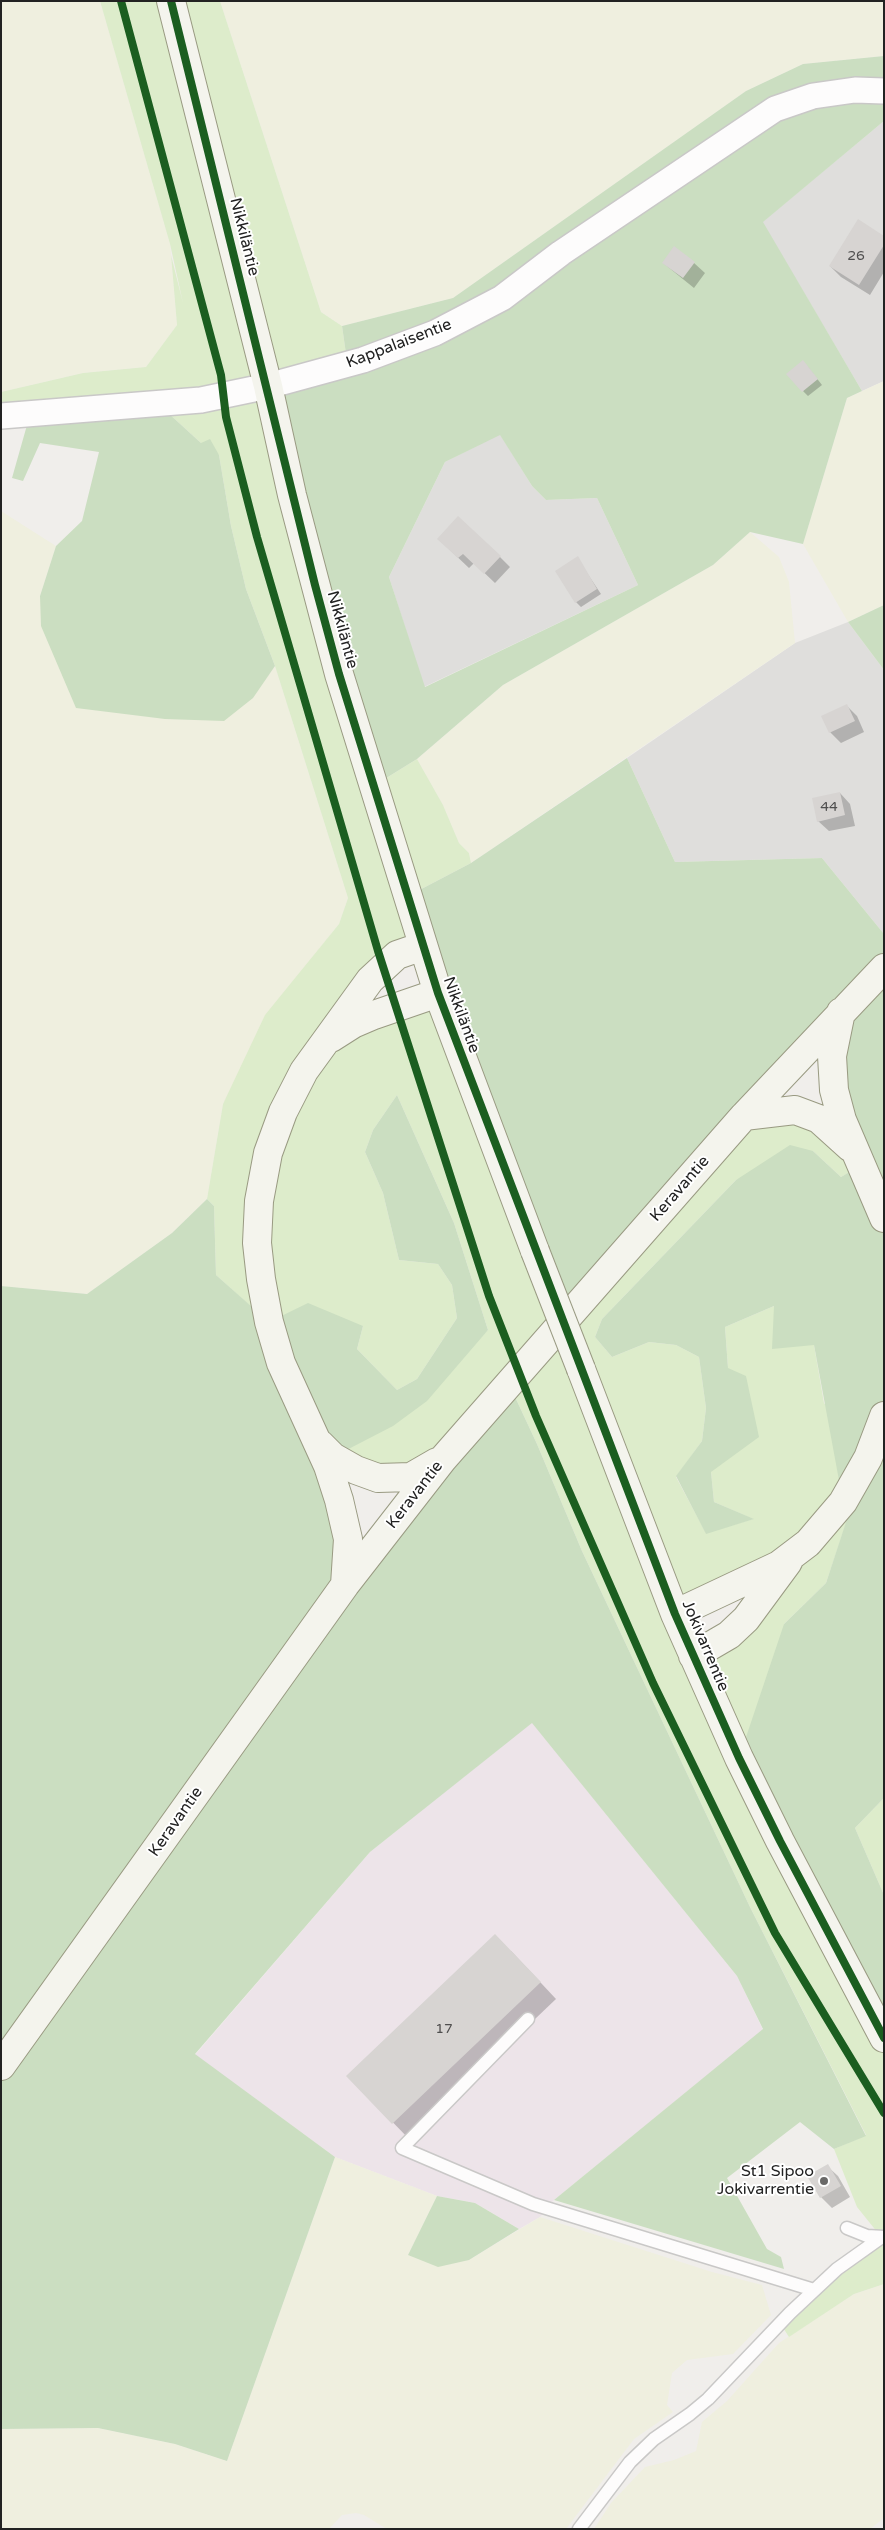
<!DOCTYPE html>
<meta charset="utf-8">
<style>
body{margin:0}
#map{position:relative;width:885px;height:2530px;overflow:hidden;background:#f0eeeb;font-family:"Varela Round",sans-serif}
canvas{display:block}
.frame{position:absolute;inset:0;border:2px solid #222;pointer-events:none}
</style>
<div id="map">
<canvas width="885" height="2530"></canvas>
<div class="frame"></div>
</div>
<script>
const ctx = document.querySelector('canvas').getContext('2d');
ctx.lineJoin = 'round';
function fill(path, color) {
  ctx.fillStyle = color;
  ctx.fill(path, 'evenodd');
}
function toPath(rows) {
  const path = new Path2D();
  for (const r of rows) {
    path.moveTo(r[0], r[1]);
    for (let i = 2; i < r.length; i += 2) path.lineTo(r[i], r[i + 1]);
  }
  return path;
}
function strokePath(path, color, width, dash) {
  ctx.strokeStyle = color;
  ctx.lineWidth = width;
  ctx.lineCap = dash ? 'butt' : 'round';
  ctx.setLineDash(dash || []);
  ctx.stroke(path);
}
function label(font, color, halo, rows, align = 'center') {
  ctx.font = font + ' "Varela Round",sans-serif';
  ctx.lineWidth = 4;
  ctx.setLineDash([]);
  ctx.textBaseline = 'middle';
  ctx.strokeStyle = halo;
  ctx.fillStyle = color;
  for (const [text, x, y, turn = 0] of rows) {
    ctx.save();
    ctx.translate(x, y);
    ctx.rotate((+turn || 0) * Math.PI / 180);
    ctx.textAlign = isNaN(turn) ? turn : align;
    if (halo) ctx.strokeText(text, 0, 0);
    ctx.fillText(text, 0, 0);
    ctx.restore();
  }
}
const residential = toPath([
 [884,121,884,381,862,391,762,222],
 [500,434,532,486,546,500,597,498,638,585,424,687,389,577,445,462],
 [848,622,884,670,884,934,822,858,675,862,627,758,795,643]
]);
const industrial = toPath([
 [532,1722,737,1976,763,2030,554,2200,540,2217,519,2229,475,2203,437,2196,335,2157,195,2055,370,1852]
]);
const farmland = toPath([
 [1,1,100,1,170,244,177,325,146,367,83,373,1,392],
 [220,1,884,1,884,56,803,64,746,91,453,298,342,326,321,312],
 [884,381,884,605,848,622,803,544,847,398],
 [1,511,56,546,40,596,266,678,275,666,348,898,339,924,315,954,223,1104,207,1199,172,1233,87,1294,1,1286],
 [750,532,779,557,789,582,795,643,471,863,469,853,459,843,443,805,417,759,503,685,713,565],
 [335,2157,437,2196,408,2255,469,2260,540,2217,712,2272,762,2285,771,2315,733,2354,687,2360,672,2373,667,2405,673,2412,634,2439,566,2529,387,2529,364,2515,356,2513,342,2515,329,2529,1,2529,1,2429,98,2428,175,2444,227,2461],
 [884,2284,884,2518,870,2529,594,2529,611,2503,645,2467,674,2460,696,2451,702,2422,727,2401,779,2343,854,2294]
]);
const grass = toPath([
 [100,1,220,1,321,312,342,326,347,361,375,785,417,759,443,805,459,843,469,853,471,863,408,896,423,946,322,1041,438,993,570,1315,744,1116,795,1110,862,1165,841,1177,813,1151,736,1180,602,1319,595,1337,612,1357,649,1342,676,1345,699,1357,706,1408,702,1441,676,1477,706,1533,753,1519,714,1502,711,1472,728,1368,725,1327,774,1306,814,1345,824,1403,868,1458,826,1583,784,1624,884,2038,884,2284,854,2294,789,2337,780,2323,882,2238,857,2207,834,2149,866,2135,750,1907,582,1551,537,1444,509,1384,411,1477,333,1457,488,1330,454,1223,397,1095,373,1130,365,1152,383,1193,399,1260,438,1264,452,1285,457,1318,417,1379,397,1390,357,1349,363,1326,268,1322,216,1275,214,1206,207,1199,223,1104,265,1015,339,924,348,898,275,666,246,589,231,526,219,455,201,443,166,411,1,416,1,392,83,373,146,367,177,325,171,255,183,303,170,244],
 [779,1575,693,1655,675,1614],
 [884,1798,884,1895,855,1828]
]);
const forest = toPath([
 [884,56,884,121,763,222,862,391,847,398,803,544,750,532,713,565,503,685,417,759,375,785,268,386,347,361,342,326,453,298,746,91,803,64],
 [500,435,532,486,546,500,597,498,638,585,425,687,389,577,445,462],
 [166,411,201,443,210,439,219,455,231,526,246,589,275,666,253,698,224,721,165,719,76,708,41,626,40,596,56,546,82,521,99,452,40,443,23,481,12,478,29,418],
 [884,605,884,670,848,622],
 [627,758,675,862,822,858,884,934,884,1798,855,1828,884,1895,884,2038,739,1758,784,1624,826,1583,866,1461,843,1502,814,1345,772,1349,774,1306,725,1327,728,1368,746,1376,759,1437,711,1472,714,1502,754,1519,706,1534,676,1476,702,1441,706,1408,699,1357,676,1345,649,1342,612,1357,595,1337,602,1319,736,1180,790,1145,813,1151,841,1177,861,1165,842,1120,840,1013,570,1315,408,896,471,863],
 [397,1095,454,1223,488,1330,427,1401,393,1426,333,1457,345,1584,509,1384,537,1444,582,1551,750,1907,866,2136,834,2149,800,2122,727,2178,767,2249,781,2257,784,2269,554,2200,763,2029,737,1976,532,1723,370,1852,195,2054,335,2157,227,2461,175,2444,98,2428,1,2429,1,1286,87,1294,172,1233,207,1199,214,1206,216,1275,269,1322,308,1303,363,1326,357,1349,397,1390,417,1379,457,1318,452,1285,438,1264,399,1260,383,1193,365,1152,373,1130],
 [437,2196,475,2203,519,2229,469,2260,438,2267,408,2255]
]);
const shadow = toPath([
 [884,237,884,272,870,295,841,277,830,266],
 [663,263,694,263,705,273,694,288],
 [808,367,822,385,808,396,803,391],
 [449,549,500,557,510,567,495,583,474,563,469,568],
 [577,558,601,594,581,607,576,602],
 [846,705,857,716,864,732,841,743,830,732],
 [840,793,850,804,855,826,829,831,818,821],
 [511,1951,556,1999,409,2139,348,2076],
 [827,2166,838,2176,850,2197,832,2208,821,2197,809,2177]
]);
const building = toPath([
 [858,219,884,236,884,245,859,285,829,266],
 [674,246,695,262,683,278,662,263],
 [803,360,818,379,802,392,786,374],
 [458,516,501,556,484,574,463,554,458,558,437,539],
 [578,556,597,589,575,603,555,571],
 [847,704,855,721,829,733,821,716],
 [840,792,845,815,817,822,812,798],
 [495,1934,541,1982,392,2124,346,2076],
 [828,2164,841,2186,820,2198,807,2176]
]);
const lane = toPath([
 [528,2019,402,2148,533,2204,814,2290],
 [847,2228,867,2236,884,2237],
 [579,2529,630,2462,654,2439,690,2414,708,2399,790,2313,837,2269,882,2237]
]);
const street = toPath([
 [1,416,201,400,268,386,363,360,435,333,502,298,561,253,775,109,813,96,855,90,884,91]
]);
const secondary = toPath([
 [171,1,268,386,292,495,339,674,438,993,535,1251],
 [841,1012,832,1056,834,1090,842,1120,884,1218],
 [331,1038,353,1024,374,1015,438,993],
 [744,1116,795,1110,819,1119,850,1147],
 [581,1369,675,1614,739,1758,780,1841,884,2038],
 [320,1444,333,1457,356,1470,378,1478,411,1477,437,1462],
 [345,1585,348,1539,339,1500,328,1466,281,1363,269,1322,261,1279,257,1243,259,1201,268,1153,283,1112,304,1071,370,980,397,955,423,946],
 [675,1614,779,1565,808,1543,843,1502,868,1458,884,1416],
 [693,1656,729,1635,746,1619,788,1562],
 [1,2066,345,1585,443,1459,744,1116,884,968]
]);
const secondaryBridge = toPath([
 [535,1251,581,1369]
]);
const cycleway = toPath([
 [121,1,221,375,226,417,257,537,378,951,489,1296,536,1416,653,1683,775,1933,884,2113],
 [171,1,315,585,339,674,438,993,675,1614,739,1758,780,1841,884,2038]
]);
const markers = [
 [824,2181,5,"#6a6968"]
];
const numberNames = [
 ["26",856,256],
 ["44",829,807],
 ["17",444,2029]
];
const streetNames = [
 ["Nikkiläntie",244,237,76],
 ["Kappalaisentie",399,344,-21],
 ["Nikkiläntie",342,630,75],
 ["Nikkiläntie",461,1015,70],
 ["Keravantie",680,1189,-49],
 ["Keravantie",415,1495,-52],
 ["Jokivarrentie",705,1646,67],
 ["Keravantie",176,1822,-55]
];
const poiNames = [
 ["St1 Sipoo",814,2172],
 ["Jokivarrentie",814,2190]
];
fill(residential, '#dfdedc');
fill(industrial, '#ede4e9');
fill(farmland, '#efefdf');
fill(grass, '#ddeccb');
fill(forest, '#cbdec1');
fill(shadow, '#0003');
fill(building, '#d7d4d2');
strokePath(lane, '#c9c8c7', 15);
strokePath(street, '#c9c8c7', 28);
strokePath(secondary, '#999a82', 30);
strokePath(lane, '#fdfcfc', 12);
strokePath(street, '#fdfcfc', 25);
strokePath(secondary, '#f4f4ed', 28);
strokePath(secondaryBridge, '#999a82', 30, []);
strokePath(secondaryBridge, '#f4f4ed', 28);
strokePath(cycleway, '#1b5e20', 8);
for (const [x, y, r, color] of markers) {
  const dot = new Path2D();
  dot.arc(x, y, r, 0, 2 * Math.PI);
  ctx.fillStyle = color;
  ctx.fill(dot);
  strokePath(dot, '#fff', 2);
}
label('14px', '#4f4e4e', null, numberNames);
label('16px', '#222', '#fff', streetNames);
label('16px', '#222', '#fff', poiNames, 'right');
</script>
